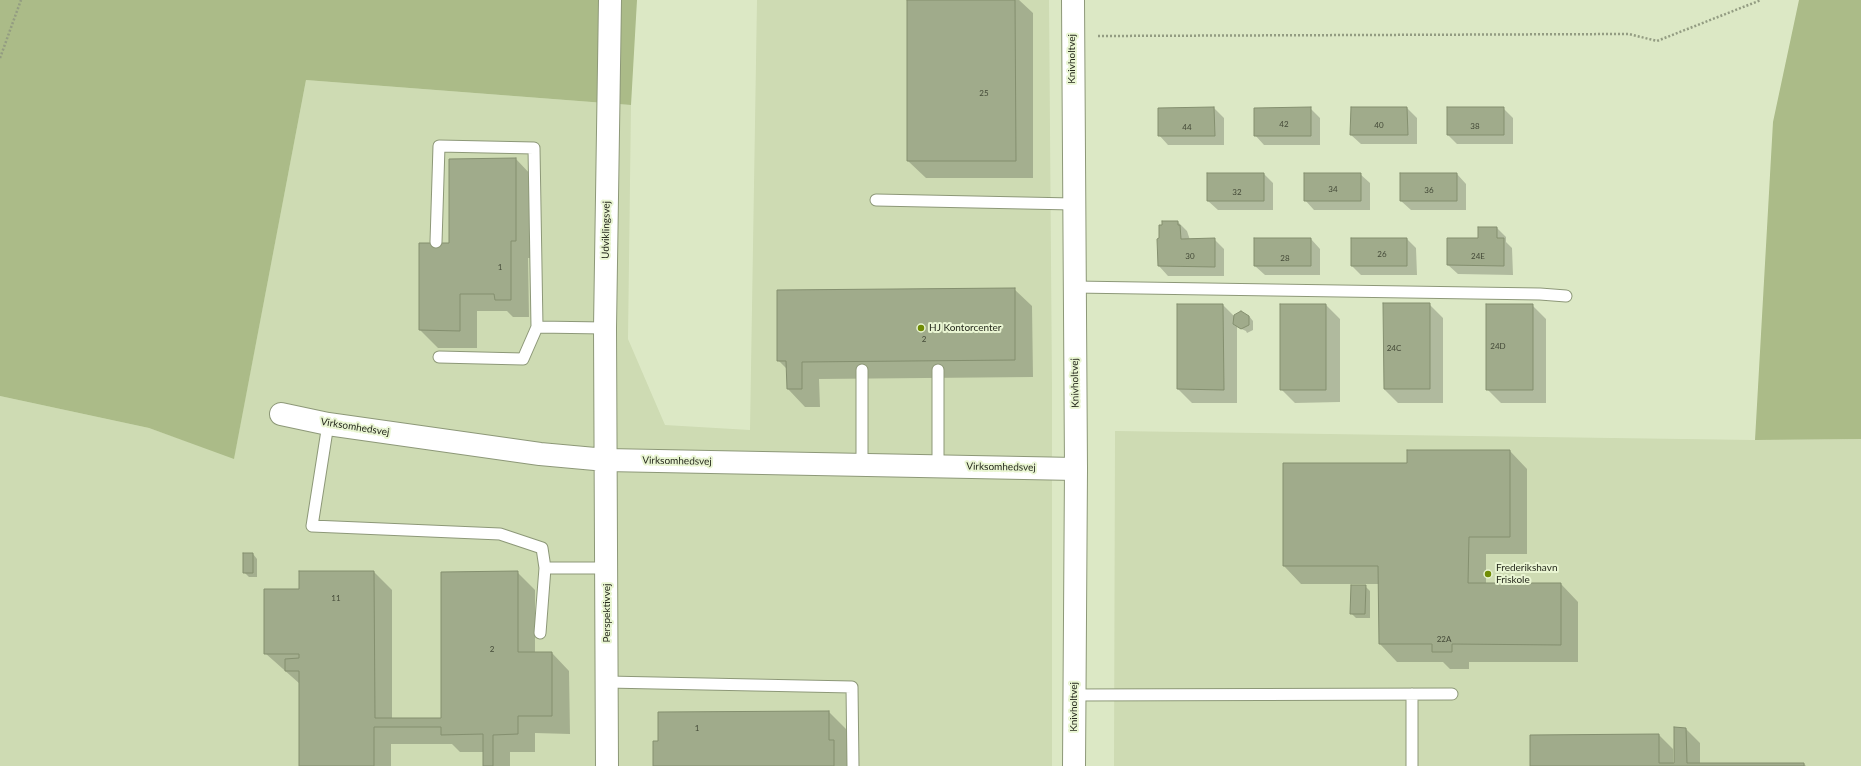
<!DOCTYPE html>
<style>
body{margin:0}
canvas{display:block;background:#dce8c5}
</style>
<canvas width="1861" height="766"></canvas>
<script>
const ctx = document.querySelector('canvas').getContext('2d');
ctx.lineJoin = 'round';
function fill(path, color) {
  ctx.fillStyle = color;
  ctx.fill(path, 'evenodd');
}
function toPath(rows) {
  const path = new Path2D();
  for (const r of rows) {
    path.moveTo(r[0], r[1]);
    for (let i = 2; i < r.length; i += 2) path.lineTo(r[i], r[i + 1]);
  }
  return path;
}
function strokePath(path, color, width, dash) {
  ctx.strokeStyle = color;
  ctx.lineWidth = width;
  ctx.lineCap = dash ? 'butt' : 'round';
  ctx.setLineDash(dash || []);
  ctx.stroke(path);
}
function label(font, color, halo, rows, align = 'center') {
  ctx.font = font + ' Lato,sans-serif';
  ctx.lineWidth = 4;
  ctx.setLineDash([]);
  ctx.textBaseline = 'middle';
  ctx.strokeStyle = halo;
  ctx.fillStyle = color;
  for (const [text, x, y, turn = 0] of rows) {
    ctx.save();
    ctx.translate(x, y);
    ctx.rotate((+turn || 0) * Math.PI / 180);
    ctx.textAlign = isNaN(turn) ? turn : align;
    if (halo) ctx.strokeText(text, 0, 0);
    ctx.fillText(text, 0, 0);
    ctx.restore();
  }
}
const built = toPath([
 [757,0,1049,0,1052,389,1052,766,0,766,0,396,149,428,234,458,306,80,631,105,628,339,665,425,750,430],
 [1115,431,1755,440,1861,439,1861,766,1114,766]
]);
const green = toPath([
 [0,0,637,0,631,105,306,80,234,459,149,428,0,396],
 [1799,0,1861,0,1861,439,1755,440,1773,122]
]);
const shadow = toPath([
 [908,0,1019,0,1033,13,1033,178,926,178,908,161],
 [1214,108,1224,118,1224,145,1168,145,1159,135,1159,109],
 [1310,108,1320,118,1320,145,1264,145,1255,135],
 [1407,108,1417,118,1417,144,1361,144,1351,135],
 [1503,108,1513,118,1513,144,1457,144,1448,135],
 [516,159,533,177,534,258,528,258,529,317,513,317,507,311,477,311,477,348,438,348,420,330],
 [1264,174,1273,183,1273,210,1218,210,1208,201],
 [1360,174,1370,183,1370,210,1314,210,1305,200],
 [1457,174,1466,184,1466,210,1411,210,1401,201],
 [1178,222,1187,231,1190,240,1214,239,1224,249,1224,276,1168,276,1159,266,1158,239],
 [1497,228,1506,237,1506,242,1512,248,1513,275,1458,274,1448,265,1479,239],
 [1311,239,1320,249,1320,275,1265,275,1255,266],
 [1407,239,1416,248,1417,275,1361,275,1352,266],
 [1014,289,1032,306,1033,377,819,379,820,407,805,407,788,389,787,369,778,360],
 [1429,304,1443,318,1443,403,1398,403,1384,389],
 [1178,305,1223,305,1234,316,1249,316,1253,321,1253,330,1247,333,1246,331,1237,327,1237,403,1192,403,1178,389],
 [1326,305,1340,319,1340,402,1295,403,1281,389],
 [1532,305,1546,319,1546,403,1501,403,1487,389],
 [1510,451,1527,469,1527,554,1486,554,1486,584,1561,584,1578,602,1578,662,1469,662,1469,669,1450,669,1443,662,1397,662,1380,644,1380,584,1301,584,1284,566,1408,464],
 [253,554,257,559,257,577,249,577,244,572],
 [374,572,392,590,392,719,442,719,517,572,535,590,535,653,552,653,569,671,570,734,535,733,535,752,510,752,510,766,484,766,484,752,460,752,452,744,391,744,391,766,300,766,300,684,265,653,300,590],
 [1365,586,1370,591,1370,618,1356,618,1351,613],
 [829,712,847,730,847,754,851,759,851,766,654,766,659,742,659,713],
 [1675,728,1686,729,1700,743,1700,764,1804,764,1806,766,1531,766,1659,735,1673,749,1673,764,1675,764]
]);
const building = toPath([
 [907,0,1015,0,1016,161,907,161,907,0],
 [1214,107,1215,136,1158,136,1158,108,1214,107],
 [1311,107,1311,136,1254,136,1254,108,1311,107],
 [1351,107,1407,107,1408,135,1350,135,1351,107],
 [1447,107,1504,107,1504,135,1447,135,1447,107],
 [516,158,516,241,511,241,511,300,495,300,494,294,460,294,460,331,419,330,419,243,449,243,449,159,516,158],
 [1207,173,1264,173,1264,201,1207,201,1207,173],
 [1304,173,1361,173,1361,201,1304,201,1304,173],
 [1400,173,1457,173,1457,201,1400,201,1400,173],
 [1162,221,1178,221,1178,225,1180,225,1181,239,1215,238,1215,267,1158,266,1157,239,1159,238,1159,225,1162,225,1162,221],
 [1478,227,1497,227,1497,238,1504,238,1504,266,1447,265,1447,238,1478,238,1478,227],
 [1254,238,1311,238,1311,266,1254,266,1254,238],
 [1351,238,1407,238,1407,266,1351,266,1351,238],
 [1015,288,1015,360,802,362,802,389,787,389,786,361,777,361,777,290,1015,288],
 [1383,303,1430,303,1430,389,1384,389,1383,303],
 [1177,304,1223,304,1224,390,1177,389,1177,304],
 [1280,304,1326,304,1326,390,1280,390,1280,304],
 [1486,304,1533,304,1533,390,1486,390,1486,304],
 [1241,311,1249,316,1249,325,1241,329,1233,324,1234,315,1241,311],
 [1407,450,1510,450,1510,537,1469,537,1468,583,1561,583,1561,645,1452,644,1452,652,1432,652,1432,644,1379,644,1378,566,1283,566,1283,463,1407,463,1407,450],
 [243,553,253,553,253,573,243,573,243,553],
 [299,571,374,571,375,718,441,718,441,572,518,571,518,652,552,652,552,716,518,716,518,734,493,735,493,766,483,766,483,734,441,735,441,727,374,727,374,766,299,766,299,671,285,671,285,659,299,658,299,654,264,654,264,589,299,589,299,571],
 [1351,585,1366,585,1365,614,1350,614,1351,585],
 [829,711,829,740,834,740,834,766,653,766,653,741,658,741,658,712,829,711],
 [1674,727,1686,728,1687,763,1804,763,1804,766,1530,766,1530,735,1531,735,1659,734,1659,763,1674,763,1674,727]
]);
const path = toPath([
 [1098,36,1629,34,1657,41,1761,0],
 [0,58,21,0]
]);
const service = toPath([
 [876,200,1073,204],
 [436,242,439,146,534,148,537,327,523,359,439,357],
 [1074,287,1540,294,1566,296],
 [537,327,605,328],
 [862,370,862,465],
 [938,370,938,466],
 [328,424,312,526,500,534,542,548,545,568,540,633],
 [545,568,607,568],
 [607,682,852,687,853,766],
 [1412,694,1412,766],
 [1074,695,1452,694]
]);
const minor = toPath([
 [281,414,328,424,540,454,606,460,1076,469],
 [607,766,605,328,610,0]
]);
const tertiary = toPath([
 [1073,0,1076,469,1074,766]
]);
const markers = [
 [921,328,4,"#708c05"],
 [1488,574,4,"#708c05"]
];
const numberNames = [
 ["25",984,93],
 ["42",1284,124],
 ["40",1379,125],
 ["38",1475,126],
 ["44",1187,127],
 ["34",1333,189],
 ["36",1429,190],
 ["32",1237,192],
 ["26",1382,254],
 ["30",1190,256],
 ["24E",1478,256],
 ["28",1285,258],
 ["1",500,267],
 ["2",924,339],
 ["24D",1498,346],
 ["24C",1394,348],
 ["11",336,598],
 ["22A",1444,639],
 ["2",492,649],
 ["1",697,728]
];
const streetNames = [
 ["Knivholtvej",1072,59,-90],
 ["Udviklingsvej",606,230,-89],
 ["Knivholtvej",1075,383,-91],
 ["Virksomhedsvej",355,427,9],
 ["Virksomhedsvej",677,461,1],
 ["Virksomhedsvej",1001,467,1],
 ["Perspektivvej",607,613,-90],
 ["Knivholtvej",1074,707,-90]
];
const poiNames = [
 ["HJ Kontorcenter",929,328],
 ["Frederikshavn",1496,568],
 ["Friskole",1496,580]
];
fill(built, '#cedbb3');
fill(green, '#abbb88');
fill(shadow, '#0003');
fill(building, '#a0ab8b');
strokePath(building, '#848f6f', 1);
strokePath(service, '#8d9878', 13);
strokePath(minor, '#8d9878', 24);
strokePath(tertiary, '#8d9878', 24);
strokePath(path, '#939c82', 2.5, [2, 2]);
strokePath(service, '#fff', 11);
strokePath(minor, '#fff', 22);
strokePath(tertiary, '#fff', 22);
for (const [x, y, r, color] of markers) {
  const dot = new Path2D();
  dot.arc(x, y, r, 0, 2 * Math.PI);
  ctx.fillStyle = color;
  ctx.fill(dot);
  strokePath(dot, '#e9f5d2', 1.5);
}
label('8px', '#444a38', null, numberNames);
label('10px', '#262a1d', '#e9f5d2', streetNames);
label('10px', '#262a1d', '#e9f5d2', poiNames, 'left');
</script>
